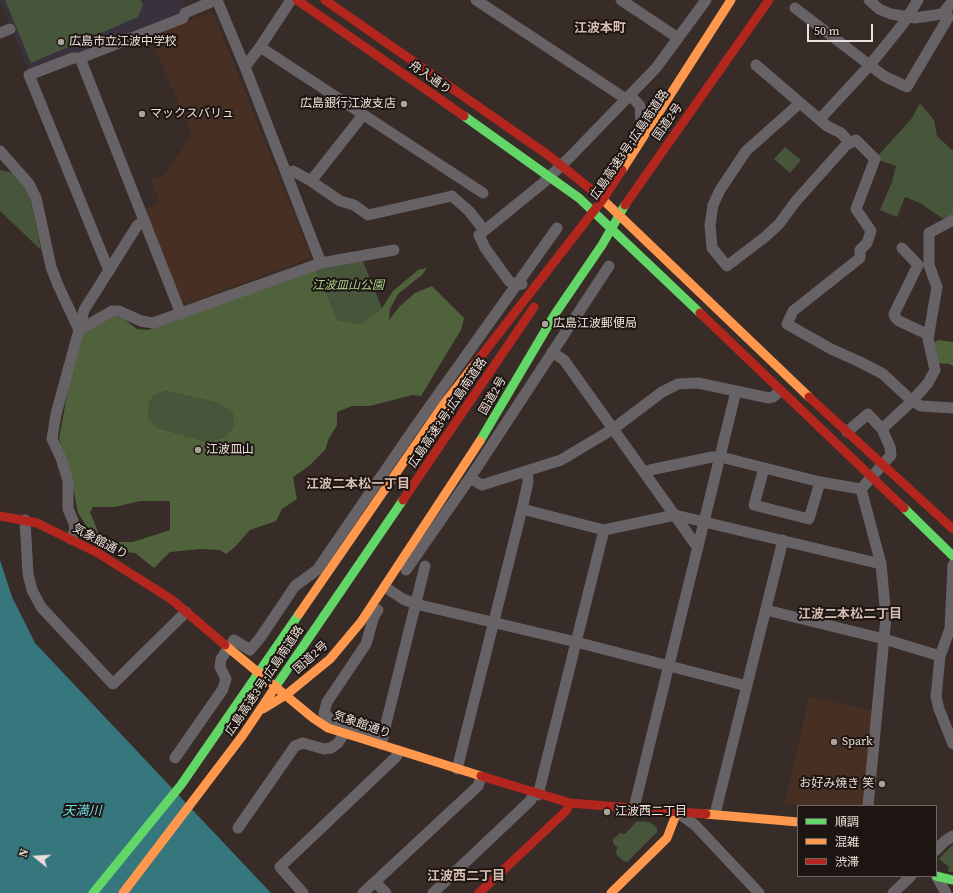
<!DOCTYPE html>
<meta charset="utf-8">
<style>
body{margin:0}
#map{position:relative;width:953px;height:893px;overflow:hidden;background:#372c27;font-family:"Source Serif 4","Noto Sans JP",serif}
canvas{display:block}
.legend{position:absolute;left:797px;top:805px;width:140px;height:72px;box-sizing:border-box;background:#1d1511;border:1px solid #706661;margin:0;padding:5px 7px;list-style:none;font-size:12px;color:#ede0da}
.legend li{display:flex;align-items:center;gap:8px;height:20px}
.legend b{width:20px;border:1px solid #706661}
.north{position:absolute;left:16px;top:837px;width:40px;height:40px;-webkit-text-stroke:3px #1d1511;paint-order:stroke;rotate:288deg;font-size:11px;font-weight:700;line-height:16px;text-align:center;color:#ede0da}
.north::after{content:'';display:block;margin:auto;width:14px;height:18px;background:#ede0da;clip-path:polygon(50% 0,100% 100%,50% 72%,0 100%)}
.scale{position:absolute;left:807px;top:24px;width:66px;height:18px;box-sizing:border-box;border:2px solid #ede0da;border-top:0;padding-left:5px;font-size:12px;line-height:14px;white-space:nowrap;color:#ede0da;-webkit-text-stroke:3px #1d1511;paint-order:stroke}
</style>
<div id="map">
<canvas width="953" height="893"></canvas>
<ul class="legend">
<li><b style="height:5px;background:#63d668"></b>順調</li>
<li><b style="height:5px;background:#ff974d"></b>混雑</li>
<li><b style="height:5px;background:#b3261e"></b>渋滞</li>
</ul>
<div class="north">N</div>
<div class="scale">50 m</div>
</div>
<script>
const ctx = document.querySelector('canvas').getContext('2d');
ctx.lineJoin = 'round';
function fill(path, color) {
  ctx.fillStyle = color;
  ctx.fill(path, 'evenodd');
}
function toPath(rows) {
  const path = new Path2D();
  for (const r of rows) {
    path.moveTo(r[0], r[1]);
    for (let i = 2; i < r.length; i += 2) path.lineTo(r[i], r[i + 1]);
  }
  return path;
}
function strokePath(path, color, width, dash) {
  ctx.strokeStyle = color;
  ctx.lineWidth = width;
  ctx.lineCap = dash ? 'butt' : 'round';
  ctx.setLineDash(dash || []);
  ctx.stroke(path);
}
function label(font, color, halo, rows, align = 'center') {
  ctx.font = font + ' "Source Serif 4","Noto Sans JP",serif';
  ctx.lineWidth = 4;
  ctx.setLineDash([]);
  ctx.textBaseline = 'middle';
  ctx.strokeStyle = halo;
  ctx.fillStyle = color;
  for (const [text, x, y, turn = 0] of rows) {
    ctx.save();
    ctx.translate(x, y);
    ctx.rotate((+turn || 0) * Math.PI / 180);
    ctx.textAlign = isNaN(turn) ? turn : align;
    if (halo) ctx.strokeText(text, 0, 0);
    ctx.fillText(text, 0, 0);
    ctx.restore();
  }
}
const built = toPath([
 [210,13,214,15,310,254,308,259,187,304,181,301,144,209,160,203,151,180,165,175,192,135,150,36],
 [809,697,872,710,863,806,811,806,785,803]
]);
const education = toPath([
 [0,0,184,0,185,2,181,12,29,72]
]);
const green = toPath([
 [5,0,141,0,143,5,138,17,31,63],
 [920,103,934,120,937,136,953,151,953,217,947,219,942,218,920,203,905,197,897,217,880,210,892,182,896,166,876,159,877,157,912,118],
 [785,147,801,160,790,173,774,159],
 [0,170,10,172,21,180,30,197,41,250,0,211],
 [362,259,382,308,360,324,338,320,315,269],
 [166,391,219,403,233,413,235,427,225,437,208,442,158,428,147,420,148,409,150,401,155,395],
 [637,821,650,822,657,828,657,832,627,862,623,861,617,855,616,850,618,848,613,843,613,839,620,833,625,834],
 [953,844,953,872,948,872,949,867,939,859]
]);
const forest = toPath([
 [427,268,422,275,398,294,390,309,389,320,400,306,415,293,432,286,464,318,461,330,421,396,412,395,370,406,352,406,337,412,337,425,329,438,325,450,309,466,293,477,297,499,282,509,276,521,250,530,235,547,226,554,220,550,201,549,170,552,154,568,135,553,119,551,94,538,78,513,70,471,59,439,72,367,84,331,111,315,124,319,137,329,148,330,315,269,338,320,360,324,382,308,393,291,418,270],
 [166,391,219,403,233,413,234,427,225,437,208,442,158,428,148,420,148,409,150,401,155,395],
 [140,501,170,501,170,530,133,542,114,542,100,537,90,512,93,507,115,507],
 [938,340,953,342,953,366,949,364,936,363,933,343]
]);
const water = toPath([
 [0,560,12,597,35,643,271,893,0,893]
]);
const street = toPath([
 [217,0,245,67,321,263],
 [476,0,626,99],
 [621,0,678,38],
 [869,0,879,9,891,14,915,18,942,14,953,1],
 [795,8,884,76,907,87,948,18,946,9],
 [0,33,10,29],
 [260,47,483,193],
 [80,58,181,314],
 [756,65,827,126,841,133,850,143],
 [245,67,260,47,291,0],
 [630,95,640,106,642,136],
 [800,103,746,151,720,190,713,205,710,225,712,248,727,266,765,237,779,224,796,201,846,145,856,140,875,159,856,209,871,231,867,243,860,250,860,258,793,311,787,324,831,349,860,362,883,374,912,401,921,406,953,408],
 [820,119,869,66,903,24,918,0],
 [0,151,29,184,36,198,51,267,58,285,79,330],
 [287,173,293,171,311,181,340,201,354,205,368,215,452,196,469,211,484,230],
 [311,181,363,115],
 [902,248,918,265,894,314,895,317,899,321,929,335],
 [109,271,29,75,73,58,80,58,183,18,185,13,216,0],
 [522,284,516,285,509,281,485,248,479,235,543,183,570,157,656,68,706,0],
 [79,330,84,310,137,226,144,220],
 [552,352,564,360,698,548],
 [882,429,912,401,928,383,935,370,928,339,937,287,929,265,929,233,953,220],
 [847,432,868,414,882,429,890,447,891,455,861,489,881,564,886,617,868,806],
 [764,468,754,505,809,519,820,482],
 [645,474,650,470,712,457,721,457,820,482,861,489],
 [470,478,482,485,561,460,613,429,662,392,678,384,698,383,769,398,773,397,780,391],
 [522,509,604,530,675,515,881,564],
 [25,520,28,574,32,590,41,607,113,684,186,612],
 [71,539,75,530,74,523,68,509,68,481,61,458,52,439,56,414,79,330,112,311,119,311,141,321,153,323,321,263,394,250],
 [953,565,950,629,940,656,936,697,939,709,953,744],
 [406,570,470,478,609,266],
 [385,587,403,599,416,604,576,642,747,686],
 [378,610,374,616,366,644,327,702,324,713,331,720,345,727,383,738],
 [766,610,884,639,940,656],
 [381,744,425,566],
 [175,758,223,689,226,679,220,667,221,659,229,647,234,640,250,650,260,638,295,586,317,570,415,427,557,228],
 [457,769,522,509,528,482,527,471],
 [538,795,604,530],
 [634,808,736,391],
 [677,812,695,825,759,893],
 [715,814,783,540],
 [238,828,295,746,303,743,324,749,331,748,338,743,344,734],
 [936,850,945,841,953,836],
 [937,877,946,893],
 [375,882,386,893],
 [303,893,280,867,396,757,399,751],
 [363,893,478,786,481,777],
 [433,893,531,800,533,793],
 [893,893,911,876]
]);
const fast = toPath([
 [464,116,579,198,700,313],
 [480,441,555,314,602,245,625,205],
 [904,508,953,556],
 [276,686,403,500],
 [936,876,953,880],
 [93,893,181,785,299,614]
]);
const slow = toPath([
 [622,170,731,0],
 [598,195,809,397],
 [299,614,443,405,475,364],
 [225,645,313,718,328,728,481,776],
 [263,709,286,695,330,659,361,622,480,441],
 [706,814,798,822],
 [123,893,243,735,276,686],
 [611,893,667,838,677,812]
]);
const jam = toPath([
 [297,0,464,116],
 [325,0,548,155,598,195],
 [625,205,769,0],
 [700,313,904,508],
 [475,364,603,199,622,170],
 [809,397,953,529],
 [403,500,534,307],
 [0,516,37,523,98,553,171,599,225,645],
 [481,776,570,803,706,814],
 [479,893,566,811,570,803]
]);
const markers = [
 [61,42,4,"#ada19b"],
 [404,104,4,"#ada19b"],
 [142,114,4,"#ada19b"],
 [545,324,4,"#ada19b"],
 [198,450,4,"#ada19b"],
 [834,742,4,"#ada19b"],
 [882,784,4,"#ada19b"],
 [607,812,4,"#ada19b"]
];
const poiNames = [
 ["広島市立江波中学校",69,42],
 ["広島銀行江波支店",396,104,"right"],
 ["マックスバリュ",150,114],
 ["広島江波郵便局",553,324],
 ["江波皿山",206,450],
 ["Spark",842,742],
 ["お好み焼き 笑",874,784,"right"],
 ["江波西二丁目",615,812]
];
const streetNames = [
 ["舟入通り",430,78,35],
 ["国道2号",668,122,-55],
 ["広島高速3号;広島南道路",630,145,-56],
 ["国道2号",493,396,-60],
 ["広島高速3号;広島南道路",448,413,-56],
 ["気象館通り",100,542,28],
 ["国道2号",311,658,-42],
 ["広島高速3号;広島南道路",265,681,-56],
 ["気象館通り",362,725,19]
];
const parkNames = [
 ["江波皿山公園",348,286]
];
const neighbourhoodNames = [
 ["江波本町",600,29],
 ["江波二本松一丁目",358,485],
 ["江波二本松二丁目",850,615],
 ["江波西二丁目",466,877]
];
const waterNames = [
 ["天満川",82,812]
];
fill(built, '#472f24');
fill(education, '#3a313e');
fill(green, '#47553a');
fill(forest, '#4f623c');
fill(water, '#36767d');
strokePath(street, '#676265', 11);
strokePath(fast, '#63d668', 9);
strokePath(slow, '#ff974d', 9);
strokePath(jam, '#b3261e', 9);
for (const [x, y, r, color] of markers) {
  const dot = new Path2D();
  dot.arc(x, y, r, 0, 2 * Math.PI);
  ctx.fillStyle = color;
  ctx.fill(dot);
  strokePath(dot, '#1d1511', 1.5);
}
label('12px', '#ede0da', '#1d1511', poiNames, 'left');
label('12px', '#ede0da', '#1d1511', streetNames);
label('italic 12px', '#add48f', '#1d1511', parkNames);
label('bold 13px', '#d7beb2', '#1d1511', neighbourhoodNames);
label('italic 13px', '#6fdce8', '#1d1511', waterNames);
</script>
